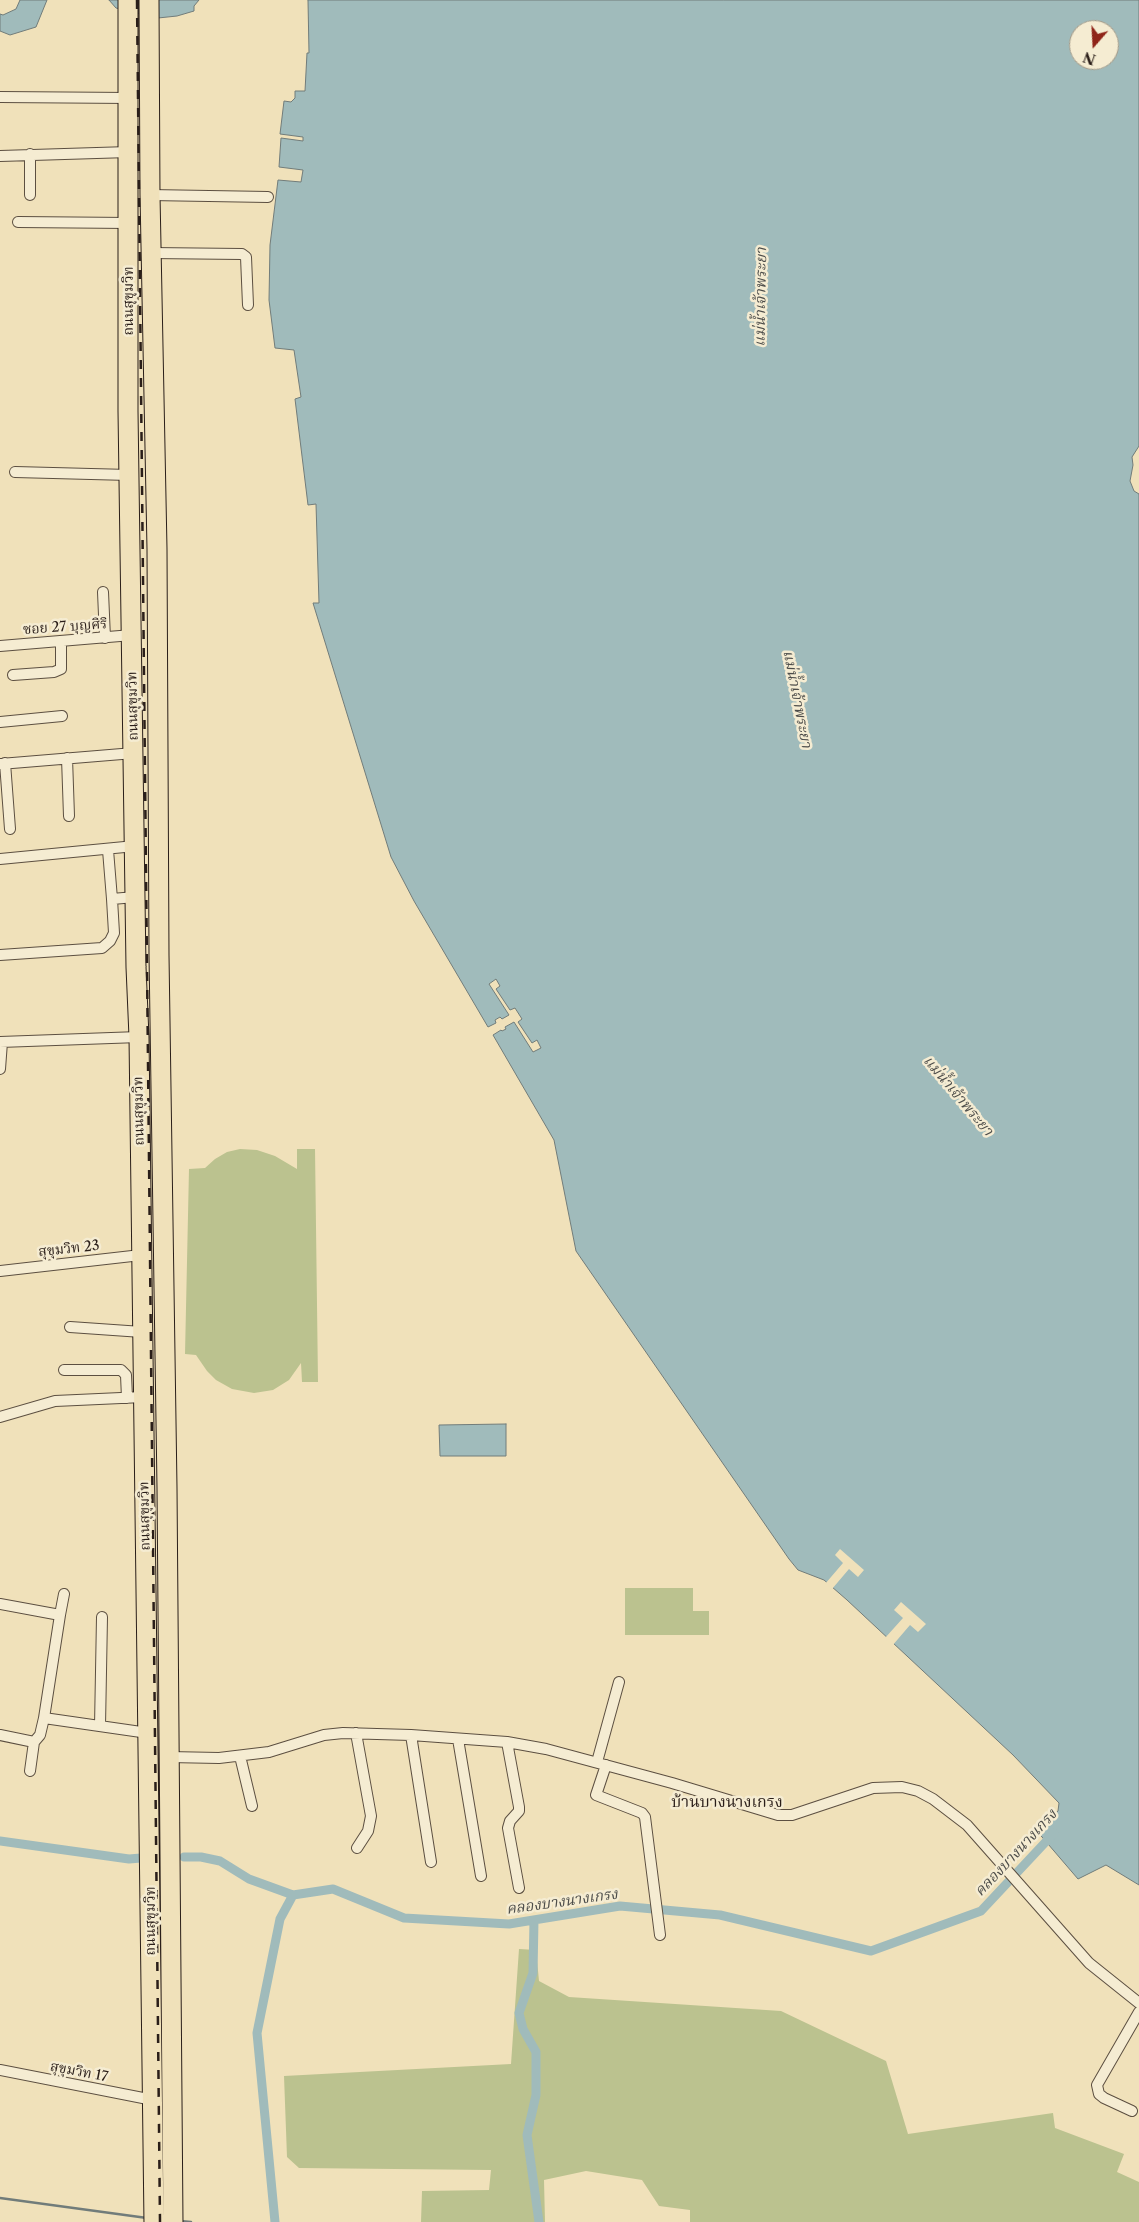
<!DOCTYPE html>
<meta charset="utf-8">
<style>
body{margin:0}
#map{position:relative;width:1139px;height:2222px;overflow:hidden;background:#f0e1ba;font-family:"Libre Caslon Text",serif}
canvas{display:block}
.north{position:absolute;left:1069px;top:20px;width:50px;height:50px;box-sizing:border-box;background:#f5ecd2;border:1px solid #a49a88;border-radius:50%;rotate:199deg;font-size:14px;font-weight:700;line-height:20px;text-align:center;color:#2a1e19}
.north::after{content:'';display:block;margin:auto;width:18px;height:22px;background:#8f2418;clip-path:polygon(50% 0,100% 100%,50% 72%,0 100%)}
</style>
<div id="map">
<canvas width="1139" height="2222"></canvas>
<div class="north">N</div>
</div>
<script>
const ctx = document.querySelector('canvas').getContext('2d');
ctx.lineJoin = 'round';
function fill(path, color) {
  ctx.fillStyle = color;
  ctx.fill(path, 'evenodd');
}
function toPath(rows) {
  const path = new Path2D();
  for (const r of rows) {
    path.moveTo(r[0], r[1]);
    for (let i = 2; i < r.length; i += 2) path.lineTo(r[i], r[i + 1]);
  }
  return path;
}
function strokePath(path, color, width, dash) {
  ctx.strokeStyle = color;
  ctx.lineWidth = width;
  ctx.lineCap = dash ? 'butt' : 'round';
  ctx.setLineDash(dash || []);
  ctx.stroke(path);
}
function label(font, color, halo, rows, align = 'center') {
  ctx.font = font + ' "Libre Caslon Text","Noto Serif Thai",serif';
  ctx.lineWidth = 5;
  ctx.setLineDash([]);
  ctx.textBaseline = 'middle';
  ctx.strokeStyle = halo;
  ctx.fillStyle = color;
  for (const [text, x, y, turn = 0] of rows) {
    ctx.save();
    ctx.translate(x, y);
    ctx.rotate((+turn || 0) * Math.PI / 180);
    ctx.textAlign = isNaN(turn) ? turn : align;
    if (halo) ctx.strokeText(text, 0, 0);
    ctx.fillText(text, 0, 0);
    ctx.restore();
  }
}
const green = toPath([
 [240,1149,257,1150,275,1156,297,1169,297,1149,315,1149,318,1382,302,1382,301,1363,289,1380,273,1390,254,1393,232,1389,216,1380,207,1371,196,1355,185,1354,189,1169,205,1168,215,1159,227,1152],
 [625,1588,693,1588,693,1611,709,1611,709,1635,625,1635],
 [519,1949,536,1950,539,1981,569,1997,781,2011,886,2061,908,2134,1053,2113,1055,2128,1124,2154,1117,2172,1139,2182,1139,2222,690,2222,690,2210,659,2206,642,2180,586,2171,544,2180,545,2222,421,2222,422,2191,489,2190,491,2170,299,2168,287,2157,284,2076,511,2064]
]);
const water = toPath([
 [20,0,47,0,36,27,10,35,0,31,0,14,3,15,16,9,20,0],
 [109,0,199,0,194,6,194,11,177,16,158,18,116,8,109,0],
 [308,0,1139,0,1139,446,1132,457,1133,465,1130,481,1134,491,1139,494,1139,1885,1106,1865,1078,1879,1036,1830,1058,1811,1059,1803,1013,1755,847,1600,824,1580,798,1570,789,1559,576,1251,554,1140,493,1035,501,1030,502,1031,506,1029,505,1027,514,1022,533,1052,541,1048,537,1040,532,1043,518,1022,522,1019,515,1008,510,1010,496,989,500,986,496,979,489,984,509,1015,502,1019,500,1017,495,1020,496,1023,488,1027,414,901,391,857,313,603,319,603,316,504,308,505,295,399,301,397,294,350,275,348,269,300,270,245,278,180,301,182,303,170,279,167,281,138,303,141,303,137,280,134,284,101,291,102,295,98,295,91,305,91,307,53,309,53,308,0],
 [1079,30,1109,30,1109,60,1079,60,1079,30],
 [506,1424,506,1456,440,1456,439,1425,506,1424]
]);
const pier = toPath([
 [840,1549,864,1570,858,1577,849,1569,832,1589,825,1584,843,1563,835,1555],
 [901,1602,926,1624,918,1632,910,1625,892,1646,885,1638,903,1618,894,1610]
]);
const stream = toPath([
 [0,2198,147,2218],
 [180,2221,191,2222]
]);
const canal = toPath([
 [0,1841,129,1859,141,1858],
 [184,1857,201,1857,220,1861,249,1879,293,1895],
 [534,1920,533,1973,519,2013,523,2029,536,2052,536,2095,527,2135,539,2222],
 [275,2222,257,2033,280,1919,293,1895,333,1889,404,1918,509,1924,620,1906,720,1915,871,1951,981,1911,1054,1833]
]);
const street = toPath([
 [0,97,130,98],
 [0,156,129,152],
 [30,195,30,154],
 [150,195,268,197],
 [18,222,129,223],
 [151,253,242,254,246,257,248,305],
 [15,472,129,475],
 [103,592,105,638],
 [0,646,132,635],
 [13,675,54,672,61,669,61,641],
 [0,722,62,716],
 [67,758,69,816],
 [5,763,10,829],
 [0,764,134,753],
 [108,850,112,899],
 [0,859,135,846],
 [0,955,102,948,110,941,114,933,112,899,135,897],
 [0,1042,139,1037],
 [0,1069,2,1042],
 [0,1271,141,1255],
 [70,1327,142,1332],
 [64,1370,121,1370,126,1375,127,1398],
 [0,1417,55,1401,143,1397],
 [0,1604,60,1615,44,1718],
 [60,1615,64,1594],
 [100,1726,102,1617],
 [356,1733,371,1816,368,1831,357,1848],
 [0,1735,34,1742,40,1735,44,1718,148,1733],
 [411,1735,431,1862],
 [458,1739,481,1876],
 [507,1742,519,1807,519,1811,510,1821,508,1828,519,1888],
 [240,1756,252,1806],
 [169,1757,219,1758,269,1752,324,1735,343,1733,411,1735,507,1742,546,1749,672,1783,778,1815,792,1815,873,1788,902,1787,918,1791,933,1799,967,1825,1089,1963,1139,2003],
 [597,1762,619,1682],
 [606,1765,596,1795,642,1813,645,1817,660,1935],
 [30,1771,34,1742],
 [0,2070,153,2100],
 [1132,2111,1104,2098,1099,2094,1097,2085,1139,2012]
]);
const highway = toPath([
 [128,0,128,411,136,967,139,1037,154,2222],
 [149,0,150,195,157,549,159,955,167,1488,173,2222]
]);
const rail = toPath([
 [137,0,160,2222]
]);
const streetNames = [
 ["ถนนสุขุมวิท",129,301,-90],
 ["ซอย 27 บุญศิริ",65,627,-4],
 ["ถนนสุขุมวิท",133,706,-91],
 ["ถนนสุขุมวิท",139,1111,-91],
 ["สุขุมวิท 23",69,1249,-6],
 ["ถนนสุขุมวิท",145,1516,-91],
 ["ถนนสุขุมวิท",151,1921,-90],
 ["สุขุมวิท 17",79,2072,11]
];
const waterNames = [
 ["แม่น้ำเจ้าพระยา",761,297,-89],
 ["แม่น้ำเจ้าพระยา",797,699,79],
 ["แม่น้ำเจ้าพระยา",958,1096,50],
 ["คลองบางนางเกรง",1016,1853,-47],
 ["คลองบางนางเกรง",562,1902,-8]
];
const quarterNames = [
 ["บ้านบางนางเกรง",727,1802]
];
fill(green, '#bbc28f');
fill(water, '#a0bbbb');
strokePath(water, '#717c7a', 1);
fill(pier, '#f0e1ba');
strokePath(stream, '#717c7a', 2.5);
strokePath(canal, '#a0bbbb', 9);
strokePath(street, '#5c4f41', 12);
strokePath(highway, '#2a1e19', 21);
strokePath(street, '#f5ecd2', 10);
strokePath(highway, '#f0e1ba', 19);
strokePath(rail, '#2a1e19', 2.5, [9, 9]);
label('14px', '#2a1e19', '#f5ecd2', streetNames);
label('italic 15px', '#4d4d4a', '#f5ecd2', waterNames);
label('16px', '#2a1e19', '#f5ecd2', quarterNames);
</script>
